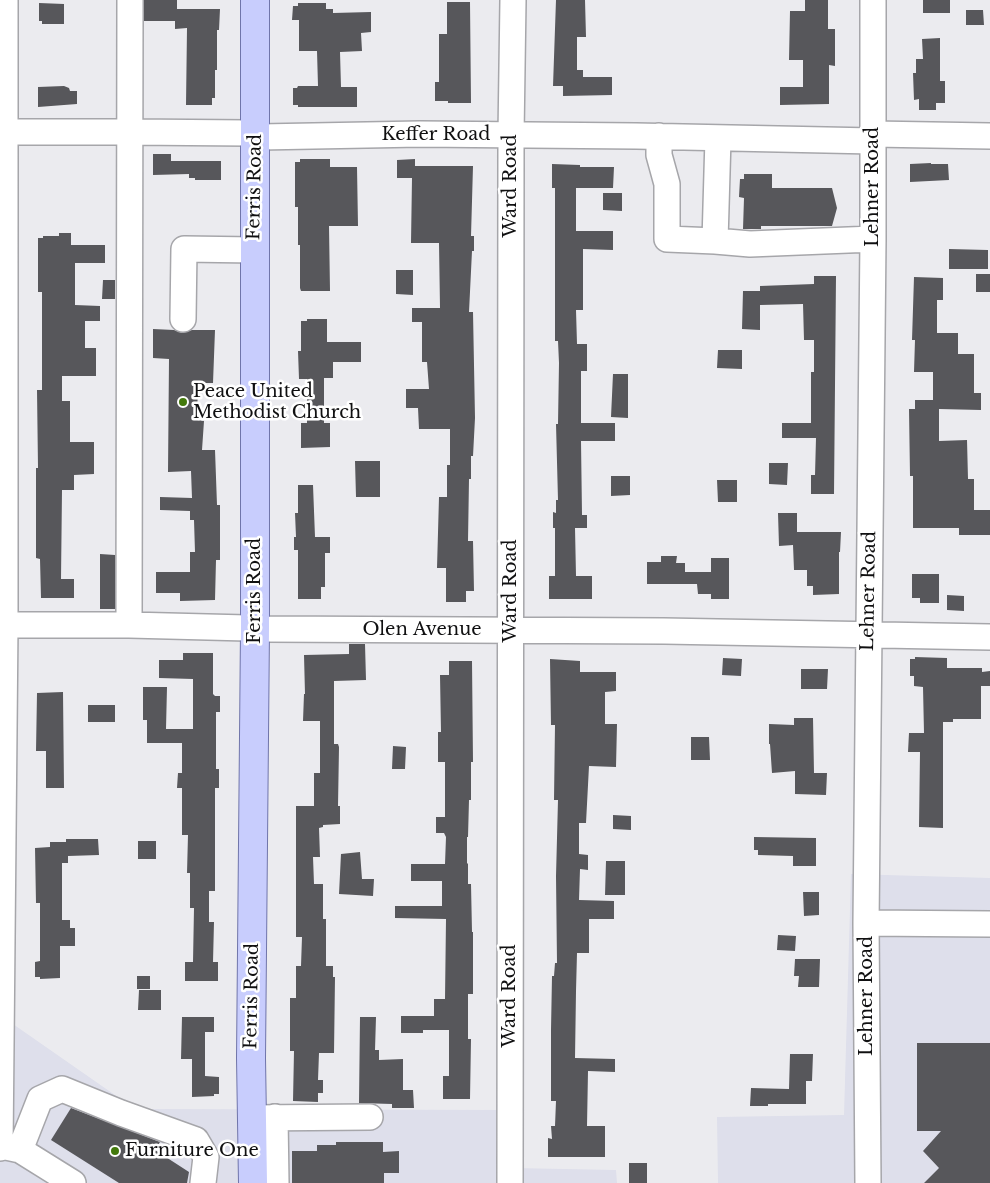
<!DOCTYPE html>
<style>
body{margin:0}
canvas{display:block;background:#ebebef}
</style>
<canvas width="990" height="1183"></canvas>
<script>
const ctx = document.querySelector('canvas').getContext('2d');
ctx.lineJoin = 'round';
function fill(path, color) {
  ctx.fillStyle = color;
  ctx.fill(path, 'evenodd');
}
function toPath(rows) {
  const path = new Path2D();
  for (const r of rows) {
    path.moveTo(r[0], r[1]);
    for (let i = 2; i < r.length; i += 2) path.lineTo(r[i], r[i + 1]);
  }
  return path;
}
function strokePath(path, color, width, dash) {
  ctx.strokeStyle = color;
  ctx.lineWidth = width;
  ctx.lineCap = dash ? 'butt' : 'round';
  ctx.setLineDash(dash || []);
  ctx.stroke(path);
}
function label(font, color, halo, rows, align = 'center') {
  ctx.font = font + ' "Libre Baskerville",serif';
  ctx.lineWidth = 5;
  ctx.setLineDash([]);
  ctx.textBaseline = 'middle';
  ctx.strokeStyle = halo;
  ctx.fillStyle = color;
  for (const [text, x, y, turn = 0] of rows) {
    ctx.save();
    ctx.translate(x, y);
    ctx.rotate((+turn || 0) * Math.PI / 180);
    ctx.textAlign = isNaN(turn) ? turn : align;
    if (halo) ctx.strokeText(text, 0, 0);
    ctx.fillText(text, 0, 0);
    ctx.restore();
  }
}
const built = toPath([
 [851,874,990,878,990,1183,718,1183,717,1117,844,1115],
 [0,1015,135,1109,513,1110,513,1168,616,1170,617,1183,0,1183]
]);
const building = toPath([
 [144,0,177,0,177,9,220,9,219,30,217,30,217,70,215,70,215,98,212,98,212,105,186,105,187,28,175,29,175,21,144,21],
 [556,0,585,0,586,37,577,37,577,70,583,70,583,77,612,77,612,95,563,96,563,86,553,86],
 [805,0,828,0,828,29,835,29,835,66,829,65,829,104,780,105,780,87,803,87,803,60,789,60,790,11,805,11],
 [923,0,950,0,950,13,923,13],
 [447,2,470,2,471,103,448,103,448,101,435,101,435,82,439,82,439,34,447,34],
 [39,3,64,4,64,24,42,24,42,21,39,21],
 [298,3,326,3,326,9,333,9,333,13,371,12,371,32,361,33,362,51,340,52,341,87,357,87,357,107,298,107,298,105,293,105,293,88,297,88,298,86,318,86,317,51,299,51,299,20,292,20,293,6,298,6],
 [966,10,983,10,984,25,966,25],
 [940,38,940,81,945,81,945,103,936,103,936,110,919,110,919,99,914,100,913,73,916,73,916,59,923,59,922,39],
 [64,86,69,88,70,91,77,91,77,104,38,107,38,87],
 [153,154,171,154,171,161,221,161,221,180,195,180,195,178,189,178,189,174,153,175],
 [300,159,330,159,330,167,357,167,358,226,329,226,330,291,301,291,300,288,300,245,298,245,298,207,295,207,295,162,300,162],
 [415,159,415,166,473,166,471,236,474,236,474,251,472,251,469,312,473,312,475,418,473,456,471,456,471,479,469,479,468,541,473,541,474,591,466,591,466,602,446,602,446,568,437,568,439,497,447,497,447,465,450,465,450,429,419,429,418,408,406,408,406,389,429,389,427,362,422,362,422,322,412,322,412,308,440,308,439,243,411,243,412,178,397,178,397,160],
 [931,163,931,164,948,164,949,180,910,182,910,164],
 [552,164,580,165,580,167,614,167,613,188,576,188,576,231,613,231,613,250,583,249,583,310,576,310,577,344,587,344,587,371,581,371,581,423,615,423,615,441,581,441,582,515,587,515,587,528,575,528,576,576,592,576,592,599,549,599,549,576,555,576,555,528,553,528,553,512,556,513,556,500,558,500,556,424,558,424,559,363,558,341,555,341,555,188,552,188],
 [744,174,772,174,772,188,832,188,837,208,832,226,761,226,761,229,743,229,744,198,739,197,740,179,744,179],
 [603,193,622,193,622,211,603,210],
 [59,233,71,233,71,245,105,245,105,263,75,263,75,305,100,306,100,321,85,321,85,348,96,348,96,376,62,376,62,401,70,401,70,442,94,442,94,474,74,475,74,490,62,490,61,579,74,579,74,598,41,598,40,559,36,558,36,468,38,468,37,390,42,390,42,292,38,292,38,238,43,238,43,236,59,236],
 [949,249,988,250,988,269,949,269],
 [396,270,413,270,413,295,396,294],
 [976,274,990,274,990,292,976,292],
 [814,276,836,276,834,494,811,494,811,475,815,475,816,438,782,438,782,423,811,423,811,372,814,372,814,340,804,340,803,304,760,305,760,330,742,329,743,291,760,291,760,286,814,284],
 [914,277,943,278,943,300,937,300,937,333,958,333,958,354,974,354,974,393,981,393,981,410,939,409,939,441,967,440,968,479,974,479,974,510,990,510,990,535,959,535,959,528,913,528,913,476,910,476,909,409,915,409,915,400,933,400,933,372,914,372,915,340,912,340],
 [103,280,115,280,115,299,102,299],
 [307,319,327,319,327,342,361,342,361,362,333,362,333,378,324,378,324,423,330,423,330,447,301,448,301,423,307,423,307,379,299,379,298,351,301,351,301,321,307,321],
 [153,329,174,330,182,333,192,330,215,330,213,383,198,383,197,420,204,421,202,450,215,450,217,505,220,505,220,560,216,560,215,600,180,601,180,593,156,593,156,572,190,572,190,552,195,552,194,520,190,520,190,511,160,510,160,497,192,498,191,471,168,472,169,359,153,358],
 [718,350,742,350,742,369,717,368],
 [613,374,628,374,628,418,611,417],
 [355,461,380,461,380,497,356,497],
 [769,463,788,463,787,485,769,484],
 [611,476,630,476,630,495,611,496],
 [717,480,737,480,737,502,718,502],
 [298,485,313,485,315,537,330,537,330,553,325,553,325,587,321,587,321,599,298,599,298,550,294,550,294,537,296,537,295,513,298,513],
 [778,513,797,513,797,532,841,532,840,552,839,552,839,594,813,595,813,586,807,586,807,570,794,570,793,545,779,546],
 [100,554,115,555,115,609,100,609],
 [661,556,677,556,676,563,685,563,685,572,711,572,711,558,729,558,729,599,711,599,711,594,698,594,697,584,647,584,647,562,661,562],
 [912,574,939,574,939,603,920,603,920,598,912,598],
 [947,595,964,596,964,611,947,610],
 [349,644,365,644,366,680,334,681,334,744,338,744,339,747,338,806,340,806,340,824,323,825,323,827,319,828,320,857,313,857,314,884,323,884,323,919,326,919,326,966,333,966,333,977,335,977,334,1053,319,1053,318,1080,323,1080,323,1093,318,1093,318,1102,293,1101,294,1051,290,1051,290,998,296,998,296,966,301,966,302,937,296,937,296,806,314,806,314,773,320,773,320,721,303,721,304,694,305,694,304,655,349,654],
 [183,653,213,653,213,694,215,696,220,696,220,712,216,712,216,769,219,769,219,788,215,788,215,891,209,891,209,922,214,922,213,962,218,962,218,981,185,981,185,962,193,962,194,908,190,908,190,873,187,873,188,835,182,835,182,788,177,788,178,773,182,773,182,743,147,743,147,720,143,720,143,687,167,687,166,729,193,729,193,679,159,678,159,660,183,660],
 [915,657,947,658,947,668,982,668,982,672,990,671,990,686,981,686,981,719,953,719,953,722,943,722,943,828,919,827,920,752,908,752,909,733,924,733,923,687,914,686,914,676,910,676,910,659,915,659],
 [723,658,742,659,741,676,722,675],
 [550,659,580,661,580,672,616,672,616,691,605,692,605,724,617,724,616,767,589,766,586,823,579,823,579,854,588,855,588,870,580,869,579,900,614,901,614,919,589,919,589,953,577,953,576,991,575,1058,615,1059,615,1072,588,1071,587,1126,605,1126,605,1157,548,1157,548,1138,552,1139,551,1126,555,1126,556,1101,551,1101,551,1030,552,976,554,976,555,963,557,963,556,876,558,800,554,800,555,725,551,725],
 [449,661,472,661,473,762,471,762,471,800,469,800,468,837,467,837,467,864,468,863,468,884,471,884,472,932,473,932,473,994,468,994,468,1039,471,1039,470,1099,443,1099,443,1076,449,1076,449,1030,423,1030,423,1033,401,1033,401,1016,434,1016,434,999,445,999,446,919,395,918,395,906,442,906,442,881,411,881,411,864,445,864,446,837,444,833,436,833,436,817,445,817,445,762,438,762,438,732,441,732,440,675,449,675],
 [801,669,828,669,827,689,801,689],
 [63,692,64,788,46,788,46,751,36,751,37,693],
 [88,705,115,705,115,722,88,722],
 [794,718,813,718,814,773,827,773,826,795,795,794,795,771,772,773,770,744,769,744,769,724,794,725],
 [691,737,709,737,710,760,691,760],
 [393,746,406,747,405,769,392,769],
 [613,815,631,816,631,830,613,829],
 [754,837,816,838,816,866,793,866,793,856,758,855,758,850,754,850],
 [66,839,98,839,99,855,68,856,68,863,62,863,62,920,70,920,70,928,75,928,75,946,60,946,60,978,40,979,40,977,35,977,35,962,40,961,40,903,36,903,35,848,50,847,50,842,66,842],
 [138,841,156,841,156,859,138,859],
 [360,852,362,879,374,879,373,896,339,894,341,854],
 [606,861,625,861,625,895,605,895],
 [803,892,819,892,819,915,804,916],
 [778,935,796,936,795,951,777,950],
 [795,959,820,959,819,987,798,987,799,976,794,976],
 [137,976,150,976,150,989,137,989],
 [139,990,161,990,161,1010,138,1010],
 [182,1017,214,1017,214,1032,205,1032,205,1076,219,1077,219,1094,214,1094,214,1096,192,1097,192,1059,181,1059],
 [360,1017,376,1017,375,1050,379,1050,379,1060,403,1059,403,1090,413,1090,414,1108,392,1108,392,1104,359,1103],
 [917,1043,990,1043,990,1183,924,1183,939,1168,923,1151,941,1131,917,1131],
 [790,1054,813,1054,812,1081,806,1081,806,1104,768,1104,768,1106,750,1106,751,1088,789,1089],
 [71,1108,160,1142,155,1150,189,1172,187,1183,119,1183,51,1140],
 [336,1142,383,1142,383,1152,399,1151,399,1173,384,1173,384,1183,292,1183,292,1151,317,1151,317,1145,336,1145],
 [629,1163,647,1163,647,1183,629,1183]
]);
const minor = toPath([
 [873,134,990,136],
 [0,135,11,132,130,132,249,133,260,137,420,134,636,136,873,141],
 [659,136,659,155,667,184,667,239,715,241],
 [718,138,715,241,750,244,873,239],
 [183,319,184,249,255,250],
 [5,625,129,625,247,628,265,629,664,631,990,637],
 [129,625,130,0],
 [866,923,990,924],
 [275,1117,276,1183],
 [251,1118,370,1117],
 [1,1146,20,1150,40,1099,62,1089,121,1113,196,1140,206,1157,203,1183],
 [0,1148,5,625,5,0],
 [20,1150,73,1183],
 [510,1183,511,135,513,0],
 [868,1183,866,923,873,239,873,0]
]);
const major = toPath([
 [253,1183,251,1058,255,629,255,0]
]);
const markers = [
 [183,402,5,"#43790c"],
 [115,1151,5,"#43790c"]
];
const streetNames = [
 ["Keffer Road",436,135],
 ["Ward Road",511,186,-90],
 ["Ferris Road",255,187,-89],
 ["Lehner Road",873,187,-90],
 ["Ferris Road",255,591,-90],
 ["Ward Road",511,591,-90],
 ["Lehner Road",869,591,-89],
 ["Olen Avenue",422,630],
 ["Ferris Road",252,996,-89],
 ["Ward Road",510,996,-90],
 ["Lehner Road",867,996,-90]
];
const poiNames = [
 ["Peace United",193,392],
 ["Methodist Church",193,413],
 ["Furniture One",125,1151]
];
fill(built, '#dedfeb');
fill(building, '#57575b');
strokePath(minor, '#a6a6aa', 28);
strokePath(major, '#7075aa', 30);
strokePath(minor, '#fff', 25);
strokePath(major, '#c8cdfd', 28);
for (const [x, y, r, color] of markers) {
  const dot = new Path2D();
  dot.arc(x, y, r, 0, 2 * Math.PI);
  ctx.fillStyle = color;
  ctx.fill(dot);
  strokePath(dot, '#fff', 2);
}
label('18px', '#101011', '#fff', streetNames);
label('18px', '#101011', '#fff', poiNames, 'left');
</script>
